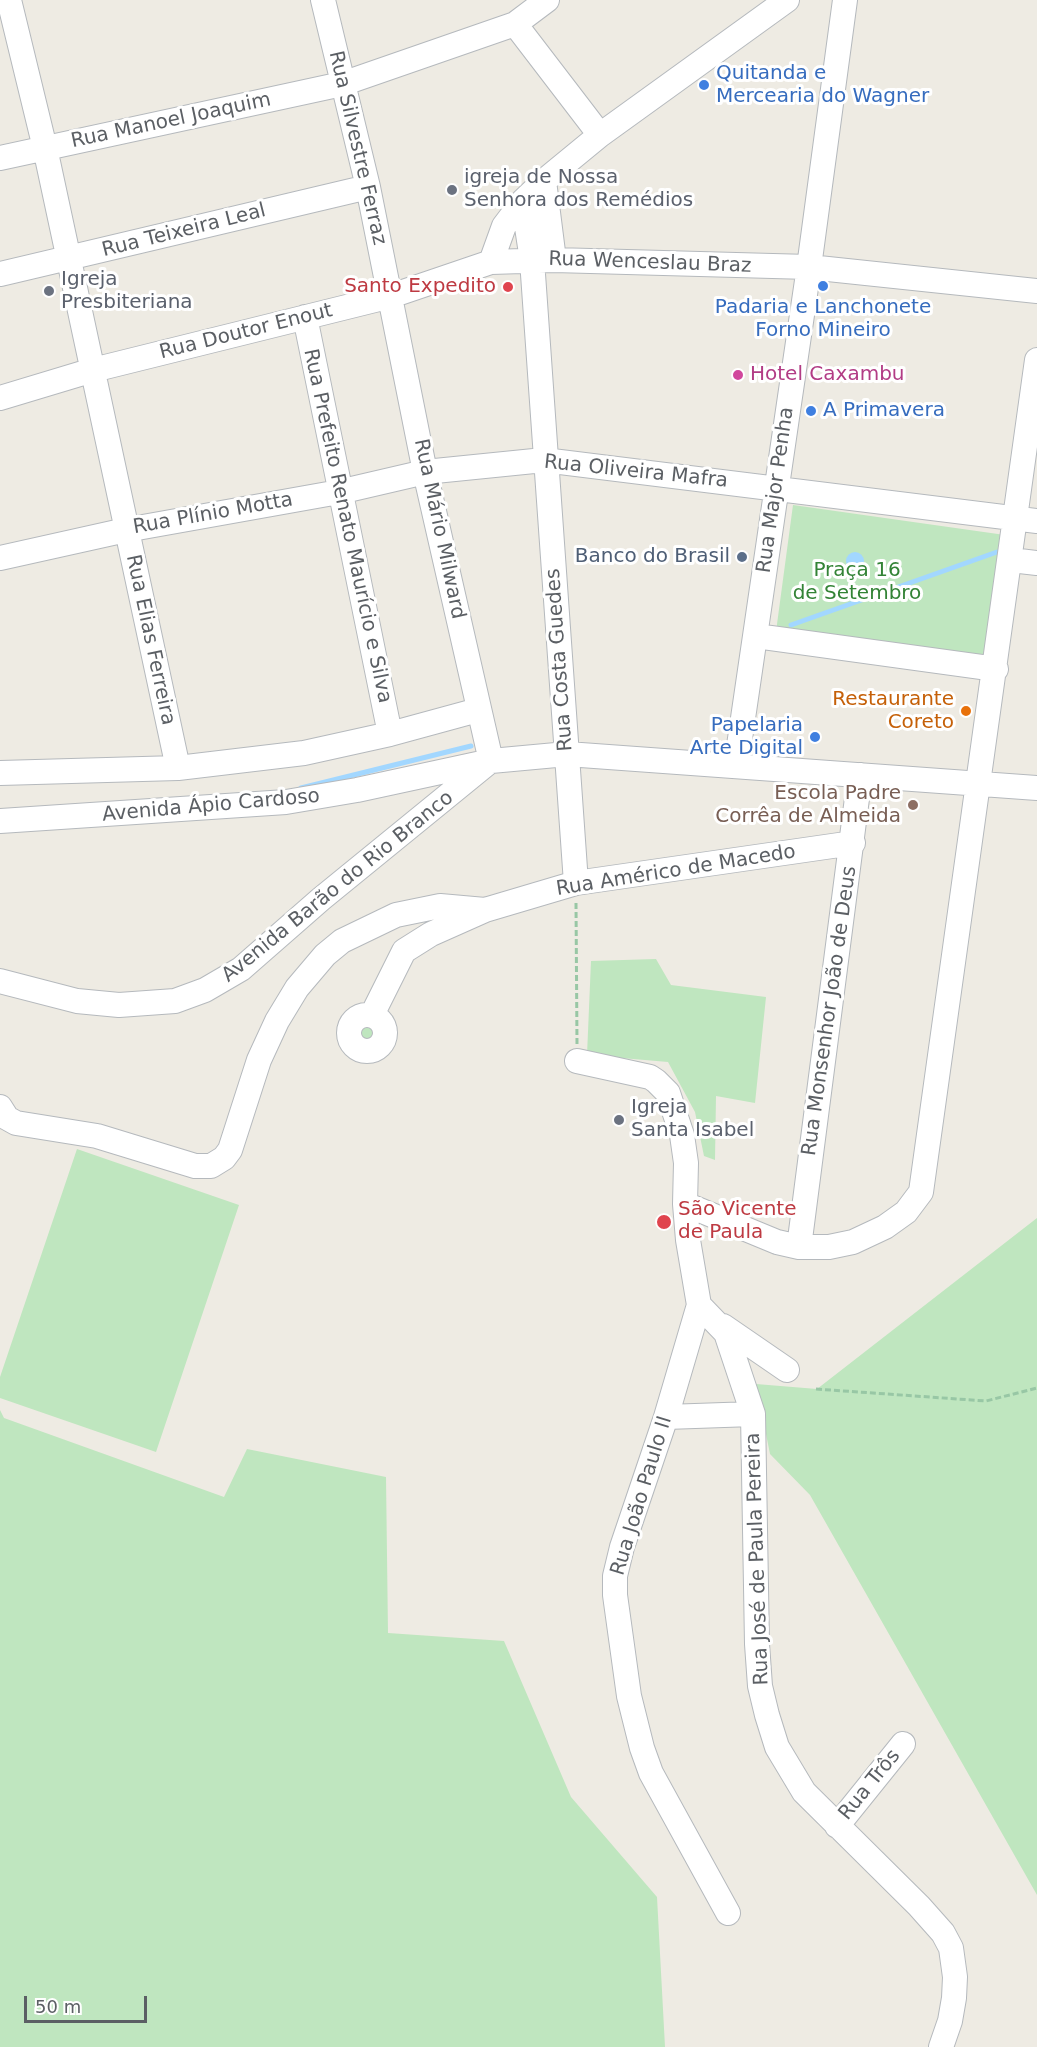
<!DOCTYPE html>
<meta charset="utf-8">
<style>
body{margin:0}
#map{position:relative;width:1037px;height:2047px;overflow:hidden;background:#eeebe3;font-family:"DejaVu Sans",sans-serif}
canvas{display:block}
.scale{position:absolute;left:24px;top:1996px;width:123px;height:27px;box-sizing:border-box;border:3px solid #5b5f64;border-top:0;padding-left:8px;font-size:18px;line-height:21px;white-space:nowrap;color:#5b5f64;-webkit-text-stroke:4px #fff;paint-order:stroke}
</style>
<div id="map">
<canvas width="1037" height="2047"></canvas>
<div class="scale">50 m</div>
</div>
<script>
const ctx = document.querySelector('canvas').getContext('2d');
ctx.lineJoin = 'round';
function fill(path, color) {
  ctx.fillStyle = color;
  ctx.fill(path, 'evenodd');
}
function toPath(rows) {
  const path = new Path2D();
  for (const r of rows) {
    if (r.length === 3) {
      path.moveTo(r[0] + r[2], r[1]);
      path.arc(r[0], r[1], r[2], 0, 2 * Math.PI);
      continue;
    }
    path.moveTo(r[0], r[1]);
    for (let i = 2; i < r.length; i += 2) path.lineTo(r[i], r[i + 1]);
  }
  return path;
}
function strokePath(path, color, width, dash) {
  ctx.strokeStyle = color;
  ctx.lineWidth = width;
  ctx.lineCap = dash ? 'butt' : 'round';
  ctx.setLineDash(dash || []);
  ctx.stroke(path);
}
function label(font, color, halo, rows, align = 'center') {
  ctx.font = font + ' "DejaVu Sans",sans-serif';
  ctx.lineWidth = 6;
  ctx.setLineDash([]);
  ctx.textBaseline = 'middle';
  ctx.strokeStyle = halo;
  ctx.fillStyle = color;
  for (const [text, x, y, turn = 0] of rows) {
    ctx.save();
    ctx.translate(x, y);
    ctx.rotate((+turn || 0) * Math.PI / 180);
    ctx.textAlign = isNaN(turn) ? turn : align;
    if (halo) ctx.strokeText(text, 0, 0);
    ctx.fillText(text, 0, 0);
    ctx.restore();
  }
}
const green = toPath([
 [793,505,1012,536,988,668,775,639],
 [656,959,671,985,766,997,755,1103,716,1096,715,1160,704,1156,695,1112,668,1062,587,1055,591,961],
 [367,1033,14],
 [77,1149,239,1205,156,1452,0,1398,0,1377],
 [1037,1218,1037,1895,810,1495,770,1454,756,1384,817,1389],
 [0,1410,4,1418,224,1497,247,1449,386,1477,388,1633,504,1641,571,1797,657,1897,665,2047,0,2047]
]);
const water = toPath([
 [855,561,9]
]);
const stream = toPath([
 [791,625,997,552],
 [301,788,471,746]
]);
const path = toPath([
 [576,903,577,1044],
 [816,1389,986,1401,1037,1388]
]);
const minor = toPath([
 [9,0,45,148,178,768],
 [323,0,368,187,425,472,491,761],
 [515,24,600,135],
 [0,158,342,84,515,24,547,0],
 [544,181,554,260],
 [523,201,532,260,576,883],
 [491,262,504,226,523,201,544,181,600,135,787,0],
 [0,274,368,187],
 [305,317,390,734],
 [0,398,93,370,391,296,491,262,554,260,809,267,1037,291],
 [0,558,126,530,339,492,425,472,544,460,1037,521],
 [1011,560,1037,563],
 [756,636,996,669],
 [736,766,809,267,845,0],
 [0,773,178,768,304,753,390,734,478,710],
 [0,821,286,802,357,790,491,761,567,754,1037,788],
 [0,981,77,1001,119,1005,175,1001,205,990,241,969,321,899,489,762],
 [367,1033,18],
 [372,1015,404,951,431,934,485,910,576,883,853,843],
 [577,1061,650,1077,656,1081,668,1093,682,1135,686,1163,685,1204,688,1240,699,1305,666,1417,622,1547,615,1576,615,1595,629,1696,642,1748,651,1773,728,1913],
 [0,1107,7,1118,16,1123,97,1136,195,1166,211,1166,224,1158,230,1150,259,1060,277,1021,297,988,325,955,342,941,396,915,440,906,485,910],
 [685,1204,777,1242,799,1247,829,1247,853,1242,885,1227,906,1212,921,1192,1037,360],
 [799,1247,860,775],
 [699,1305,726,1333,753,1414,757,1644,760,1686,767,1715,777,1747,804,1792,919,1906,943,1933,951,1948,955,1977,954,1998,950,2021,941,2047],
 [723,1326,787,1370],
 [666,1417,753,1414],
 [837,1826,903,1744]
]);
const markers = [
 [704,85,6,"#3f7fe0"],
 [452,190,6,"#6b7280"],
 [823,286,6,"#3f7fe0"],
 [508,287,6,"#e0444e"],
 [49,291,6,"#6b7280"],
 [738,375,6,"#d1479c"],
 [811,411,6,"#3f7fe0"],
 [742,557,6,"#5c6f8a"],
 [966,711,6,"#e8710a"],
 [815,737,6,"#3f7fe0"],
 [913,805,6,"#8d6e63"],
 [619,1120,6,"#6b7280"],
 [664,1222,8,"#e0444e"]
];
const shopNames = [
 ["Quitanda e",716,74],
 ["Mercearia do Wagner",716,97],
 ["Padaria e Lanchonete",823,308,"center"],
 ["Forno Mineiro",823,331,"center"],
 ["A Primavera",823,411],
 ["Papelaria",803,726,"right"],
 ["Arte Digital",803,749,"right"]
];
const streetNames = [
 ["Rua Manoel Joaquim",171,121,-12],
 ["Rua Silvestre Ferraz",357,148,77],
 ["Rua Teixeira Leal",184,231,-14],
 ["Rua Wenceslau Braz",650,263,2],
 ["Rua Doutor Enout",246,332,-14],
 ["Rua Oliveira Mafra",636,472,6],
 ["Rua Major Penha",776,490,-82],
 ["Rua Plínio Motta",213,514,-10],
 ["Rua Prefeito Renato Maurício e Silva",347,526,78],
 ["Rua Mário Milward",439,529,78],
 ["Rua Elias Ferreira",150,640,78],
 ["Rua Costa Guedes",560,660,-94],
 ["Avenida Ápio Cardoso",211,806,-5],
 ["Rua Américo de Macedo",676,871,-9],
 ["Avenida Barão do Rio Branco",338,887,-39],
 ["Rua Monsenhor João de Deus",830,1011,-82],
 ["Rua João Paulo II",642,1496,-73],
 ["Rua José de Paula Pereira",758,1559,-92],
 ["Rua Trôs",870,1785,-51]
];
const worshipNames = [
 ["igreja de Nossa",464,178],
 ["Senhora dos Remédios",464,201],
 ["Igreja",61,280],
 ["Presbiteriana",61,303],
 ["Igreja",631,1108],
 ["Santa Isabel",631,1131]
];
const healthNames = [
 ["Santo Expedito",496,287],
 ["São Vicente",678,1210,"left"],
 ["de Paula",678,1233,"left"]
];
const hotelNames = [
 ["Hotel Caxambu",750,375]
];
const serviceNames = [
 ["Banco do Brasil",730,557]
];
const parkNames = [
 ["Praça 16",857,571],
 ["de Setembro",857,594]
];
const foodNames = [
 ["Restaurante",954,700],
 ["Coreto",954,723]
];
const educationNames = [
 ["Escola Padre",901,794],
 ["Corrêa de Almeida",901,817]
];
fill(green, '#bfe6bf');
fill(water, '#a2d7ff');
strokePath(stream, '#a2d7ff', 5);
strokePath(minor, '#b5b9bd', 26);
strokePath(path, '#98c7a5', 3, [6, 3]);
strokePath(minor, '#fff', 24);
for (const [x, y, r, color] of markers) {
  const dot = new Path2D();
  dot.arc(x, y, r, 0, 2 * Math.PI);
  ctx.fillStyle = color;
  ctx.fill(dot);
  strokePath(dot, '#fff', 2);
}
label('20px', '#366cbe', '#fff', shopNames, 'left');
label('20px', '#5b5f64', '#fff', streetNames);
label('20px', '#5b616d', '#fff', worshipNames, 'left');
label('20px', '#be3a42', '#fff', healthNames, 'right');
label('20px', '#b23c85', '#fff', hotelNames, 'left');
label('20px', '#4e5e75', '#fff', serviceNames, 'right');
label('20px', '#338336', '#fff', parkNames);
label('20px', '#c56008', '#fff', foodNames, 'right');
label('20px', '#785e54', '#fff', educationNames, 'right');
</script>
